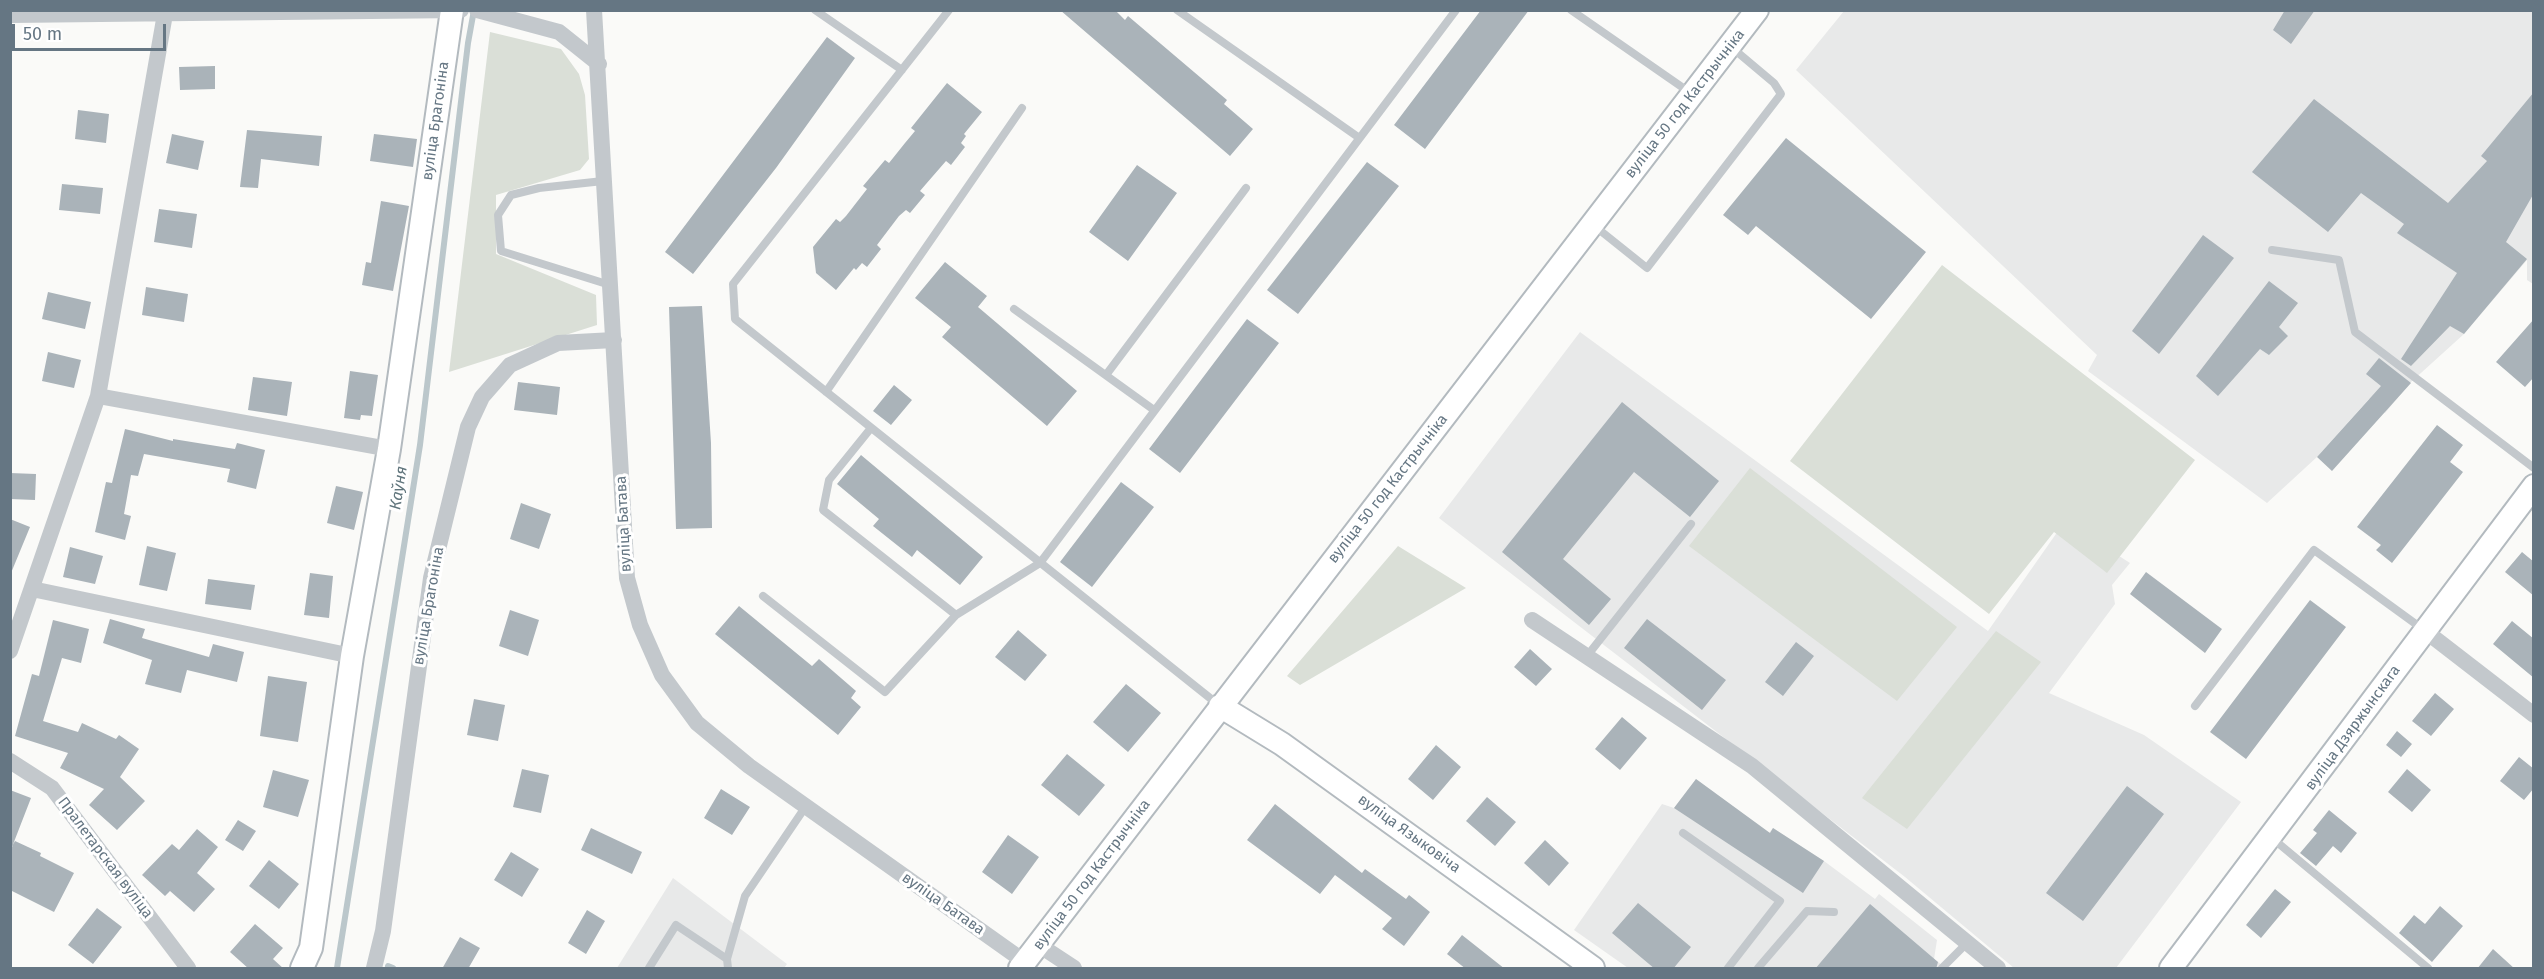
<!DOCTYPE html>
<meta charset="utf-8">
<style>
body{margin:0}
#map{position:relative;width:2544px;height:979px;overflow:hidden;background:#fafaf8;font-family:"Fira Sans",sans-serif}
canvas{display:block}
.frame{position:absolute;inset:0;border:12px solid #657683;pointer-events:none}
.scale{position:absolute;left:12px;top:24px;width:154px;height:27px;box-sizing:border-box;border:3px solid #657683;border-top:0;padding-left:8px;font-size:18px;line-height:21px;white-space:nowrap;color:#657683;-webkit-text-stroke:4px #fff;paint-order:stroke}
</style>
<div id="map">
<canvas width="2544" height="979"></canvas>
<div class="frame"></div>
<div class="scale">50 m</div>
</div>
<script>
const ctx = document.querySelector('canvas').getContext('2d');
ctx.lineJoin = 'round';
function fill(path, color) {
  ctx.fillStyle = color;
  ctx.fill(path, 'evenodd');
}
function toPath(rows) {
  const path = new Path2D();
  for (const r of rows) {
    path.moveTo(r[0], r[1]);
    for (let i = 2; i < r.length; i += 2) path.lineTo(r[i], r[i + 1]);
  }
  return path;
}
function strokePath(path, color, width, dash) {
  ctx.strokeStyle = color;
  ctx.lineWidth = width;
  ctx.lineCap = dash ? 'butt' : 'round';
  ctx.setLineDash(dash || []);
  ctx.stroke(path);
}
function label(font, color, halo, rows, align = 'center') {
  ctx.font = font + ' "Fira Sans",sans-serif';
  ctx.lineWidth = 6;
  ctx.setLineDash([]);
  ctx.textBaseline = 'middle';
  ctx.strokeStyle = halo;
  ctx.fillStyle = color;
  for (const [text, x, y, turn = 0] of rows) {
    ctx.save();
    ctx.translate(x, y);
    ctx.rotate((+turn || 0) * Math.PI / 180);
    ctx.textAlign = isNaN(turn) ? turn : align;
    if (halo) ctx.strokeText(text, 0, 0);
    ctx.fillText(text, 0, 0);
    ctx.restore();
  }
}
const built = toPath([
 [1844,11,2533,11,2533,284,2527,280,2527,260,2464,334,2411,382,2385,413,2369,399,2317,457,2267,503,2088,371,2097,355,1796,70],
 [1580,332,1988,631,2065,521,2130,563,2112,585,2115,604,2049,693,2144,735,2241,802,2116,968,2014,968,1905,877,1439,518],
 [1696,779,1769,833,1773,828,1824,861,1875,899,1879,894,1937,940,1934,959,1946,968,1628,968,1574,930,1662,804,1674,808],
 [673,878,787,964,784,968,617,968]
]);
const green = toPath([
 [490,32,561,49,579,74,585,95,589,159,580,170,496,195,496,254,596,295,597,325,449,372],
 [1942,265,2195,460,2107,573,2054,532,1989,614,1790,461],
 [1750,468,1957,627,1897,701,1689,546],
 [1398,546,1466,588,1300,685,1287,676],
 [1996,631,2041,662,1907,829,1862,798]
]);
const stream = toPath([
 [388,966,393,968],
 [337,968,420,445,468,43,474,10]
]);
const building = toPath([
 [1060,10,1115,10,1125,20,1128,16,1227,100,1224,104,1253,129,1230,156],
 [1481,10,1529,10,1425,149,1394,125],
 [2285,10,2315,10,2291,44,2273,30],
 [827,37,855,58,776,168,693,274,665,252],
 [215,66,215,89,180,90,179,67],
 [947,83,982,112,964,134,966,136,961,143,965,147,951,165,946,161,926,184,920,191,925,195,910,213,906,210,899,216,877,245,881,249,867,267,862,263,856,270,854,268,836,290,816,273,813,247,836,219,840,222,846,216,867,189,863,186,885,160,889,163,905,143,915,131,911,128],
 [2534,92,2534,193,2506,242,2527,259,2464,334,2450,326,2411,366,2401,359,2457,273,2397,233,2404,224,2361,193,2328,232,2252,172,2314,99,2448,203,2487,161,2481,156],
 [78,110,109,114,106,143,75,139],
 [247,130,322,136,319,166,261,159,258,188,240,187],
 [172,134,204,141,198,170,166,163],
 [374,134,417,139,413,167,370,161],
 [1786,138,1926,252,1871,319,1756,226,1748,235,1723,215],
 [1367,162,1399,186,1298,314,1267,290],
 [1137,165,1177,193,1128,261,1089,232],
 [62,184,103,188,100,214,59,210],
 [381,201,409,206,393,291,362,285,366,262,371,263],
 [159,209,197,214,192,248,154,242],
 [2203,235,2234,258,2159,354,2132,331],
 [945,262,987,296,978,307,1077,391,1047,426,942,337,951,327,915,298],
 [2269,281,2298,303,2279,327,2288,336,2269,355,2260,349,2218,396,2196,376],
 [146,287,188,294,184,322,142,315],
 [48,292,91,302,85,329,42,319],
 [702,306,711,443,712,528,676,529,669,307],
 [1247,319,1279,343,1180,473,1149,449],
 [2534,319,2534,377,2525,387,2496,362],
 [48,352,81,360,74,388,42,381],
 [2379,358,2411,383,2332,471,2317,457,2381,386,2366,374],
 [350,371,378,375,372,416,361,415,360,420,344,418],
 [253,377,292,382,287,416,248,410],
 [518,382,560,387,557,415,514,410],
 [894,385,912,400,891,425,873,411],
 [1622,402,1719,481,1690,517,1634,472,1563,559,1611,599,1589,625,1502,552],
 [2437,425,2463,445,2450,462,2463,472,2392,563,2376,550,2381,545,2357,527],
 [125,429,173,441,173,439,235,449,237,443,265,450,256,489,227,482,230,469,144,454,138,476,131,475,124,514,131,516,125,540,95,532,106,482,112,483],
 [861,455,983,557,960,585,917,550,912,557,873,526,879,519,837,484],
 [10,473,36,474,35,500,10,499],
 [1121,482,1154,507,1092,587,1060,562],
 [336,486,363,492,354,530,327,523],
 [521,503,551,514,539,549,510,539],
 [10,519,30,527,11,573,10,573],
 [147,546,176,553,167,591,139,585],
 [70,547,103,556,95,584,63,577],
 [2522,552,2534,562,2534,596,2505,572],
 [2146,572,2222,629,2205,653,2130,594],
 [310,573,333,576,329,618,304,615],
 [208,579,255,585,251,610,205,604],
 [2310,600,2346,627,2246,759,2210,732],
 [739,606,812,666,819,659,856,691,851,698,861,707,838,735,715,634],
 [510,610,539,620,528,656,499,646],
 [110,619,145,629,142,638,209,657,213,644,244,652,237,682,187,670,181,693,145,684,152,660,103,643],
 [1647,619,1726,680,1702,710,1624,648],
 [53,620,89,629,81,663,62,658,43,721,78,732,82,723,116,739,119,735,139,749,120,777,145,801,117,830,89,805,104,789,60,768,68,753,15,736,32,674,39,676],
 [2512,621,2534,639,2534,678,2493,644],
 [1018,630,1047,655,1025,681,995,657],
 [1796,642,1814,656,1783,696,1765,682],
 [1530,649,1552,669,1536,686,1514,667],
 [268,676,307,682,298,742,260,736],
 [1126,684,1161,713,1128,752,1093,722],
 [2435,693,2454,709,2431,736,2412,721],
 [474,699,505,705,498,741,467,735],
 [1622,717,1647,738,1620,770,1595,749],
 [2397,731,2412,744,2401,757,2386,745],
 [1436,745,1461,767,1433,800,1408,779],
 [1067,754,1105,785,1079,816,1041,785],
 [2519,757,2534,769,2534,788,2524,800,2500,781],
 [522,769,549,775,541,813,513,807],
 [2407,769,2431,790,2412,812,2388,792],
 [273,770,309,780,298,817,263,807],
 [1696,779,1770,833,1773,828,1824,861,1803,893,1674,808],
 [2127,786,2164,814,2083,921,2046,893],
 [721,789,750,807,732,835,704,818],
 [10,790,31,798,12,847,10,847],
 [1487,797,1516,822,1495,846,1466,821],
 [1275,804,1362,873,1365,869,1406,899,1409,895,1430,912,1404,946,1382,929,1392,918,1335,875,1320,894,1247,840],
 [2329,810,2357,833,2341,853,2333,846,2316,866,2300,853,2317,833,2313,830],
 [238,820,256,831,243,851,225,840],
 [591,828,642,852,632,874,581,850],
 [197,829,218,847,197,873,215,889,194,912,170,891,165,896,142,875,172,844,179,850],
 [1008,835,1039,857,1012,894,982,872],
 [1545,840,1569,863,1549,886,1524,863],
 [15,841,41,853,40,856,74,873,54,912,10,890,10,850],
 [511,852,539,869,522,897,494,880],
 [269,860,299,884,279,909,249,886],
 [2275,889,2291,902,2261,938,2246,925],
 [1638,903,1691,947,1673,969,1655,969,1612,933],
 [1870,904,1938,962,1936,969,1815,969],
 [2440,906,2463,926,2432,962,2399,933,2414,915,2425,924],
 [97,908,122,927,93,964,68,945],
 [587,910,605,921,586,954,568,943],
 [255,924,283,948,273,959,284,969,249,969,230,952],
 [1462,935,1505,969,1466,969,1447,954],
 [460,937,480,948,468,969,442,969],
 [2493,949,2515,969,2477,969]
]);
const lane = toPath([
 [815,10,902,70],
 [949,10,733,284,735,319,1220,706],
 [1177,10,1358,137],
 [1571,10,1692,94],
 [603,181,539,188,511,195,498,215,501,251,610,285],
 [1592,224,1647,268,1781,94,1774,83,1730,46],
 [2272,250,2339,260,2355,332,2534,468],
 [1014,309,1154,410],
 [1106,375,1246,188],
 [826,392,1022,108],
 [871,428,829,480,823,510,956,615],
 [763,596,885,692,956,615,1040,563,1456,10],
 [1587,656,1691,524],
 [2195,706,2314,550,2424,630],
 [1683,833,1780,901,1728,968],
 [2272,838,2428,968],
 [649,968,676,925,727,959],
 [728,968,727,959,745,896,806,806],
 [1758,968,1807,911,1834,912],
 [1942,968,1967,943]
]);
const street = toPath([
 [477,10,559,32,599,64],
 [594,10,627,578,640,625,662,675,697,723,749,766,1025,962],
 [10,15,461,10],
 [98,396,389,449],
 [32,589,352,656],
 [1532,620,1752,766,1998,968],
 [2424,630,2534,715],
 [10,651,98,396,165,14],
 [10,761,52,788,188,968],
 [1039,945,1074,968],
 [374,968,383,931,431,578,468,427,482,397,510,365,558,343,614,340]
]);
const secondary = toPath([
 [1220,706,1282,744,1593,968],
 [302,968,311,948,352,656,389,449,452,10],
 [1020,968,1757,10],
 [2171,968,2534,486]
]);
const streetNames = [
 ["вуліца 50 год Кастрычніка",1685,104,-52],
 ["вуліца Брагоніна",436,121,-82],
 ["вуліца 50 год Кастрычніка",1388,489,-52],
 ["вуліца Батава",624,524,-93],
 ["вуліца Брагоніна",429,606,-80],
 ["вуліца Дзяржынскага",2353,728,-54],
 ["вуліца Языковіча",1409,834,36],
 ["Пралетарская вуліца",105,858,53],
 ["вуліца 50 год Кастрычніка",1092,875,-53],
 ["вуліца Батава",943,904,35]
];
const waterNames = [
 ["Каўня",399,488,-81]
];
fill(built, '#e8e9e9');
fill(green, '#dadfd7');
strokePath(stream, '#bbc7cb', 6);
fill(building, '#aab3b9');
strokePath(secondary, '#b3babf', 26);
strokePath(lane, '#c3c8cc', 8);
strokePath(street, '#c3c8cc', 16);
strokePath(secondary, '#fff', 22);
label('15px', '#657683', '#fff', streetNames);
label('italic 16px', '#60757c', '#fff', waterNames);
</script>
